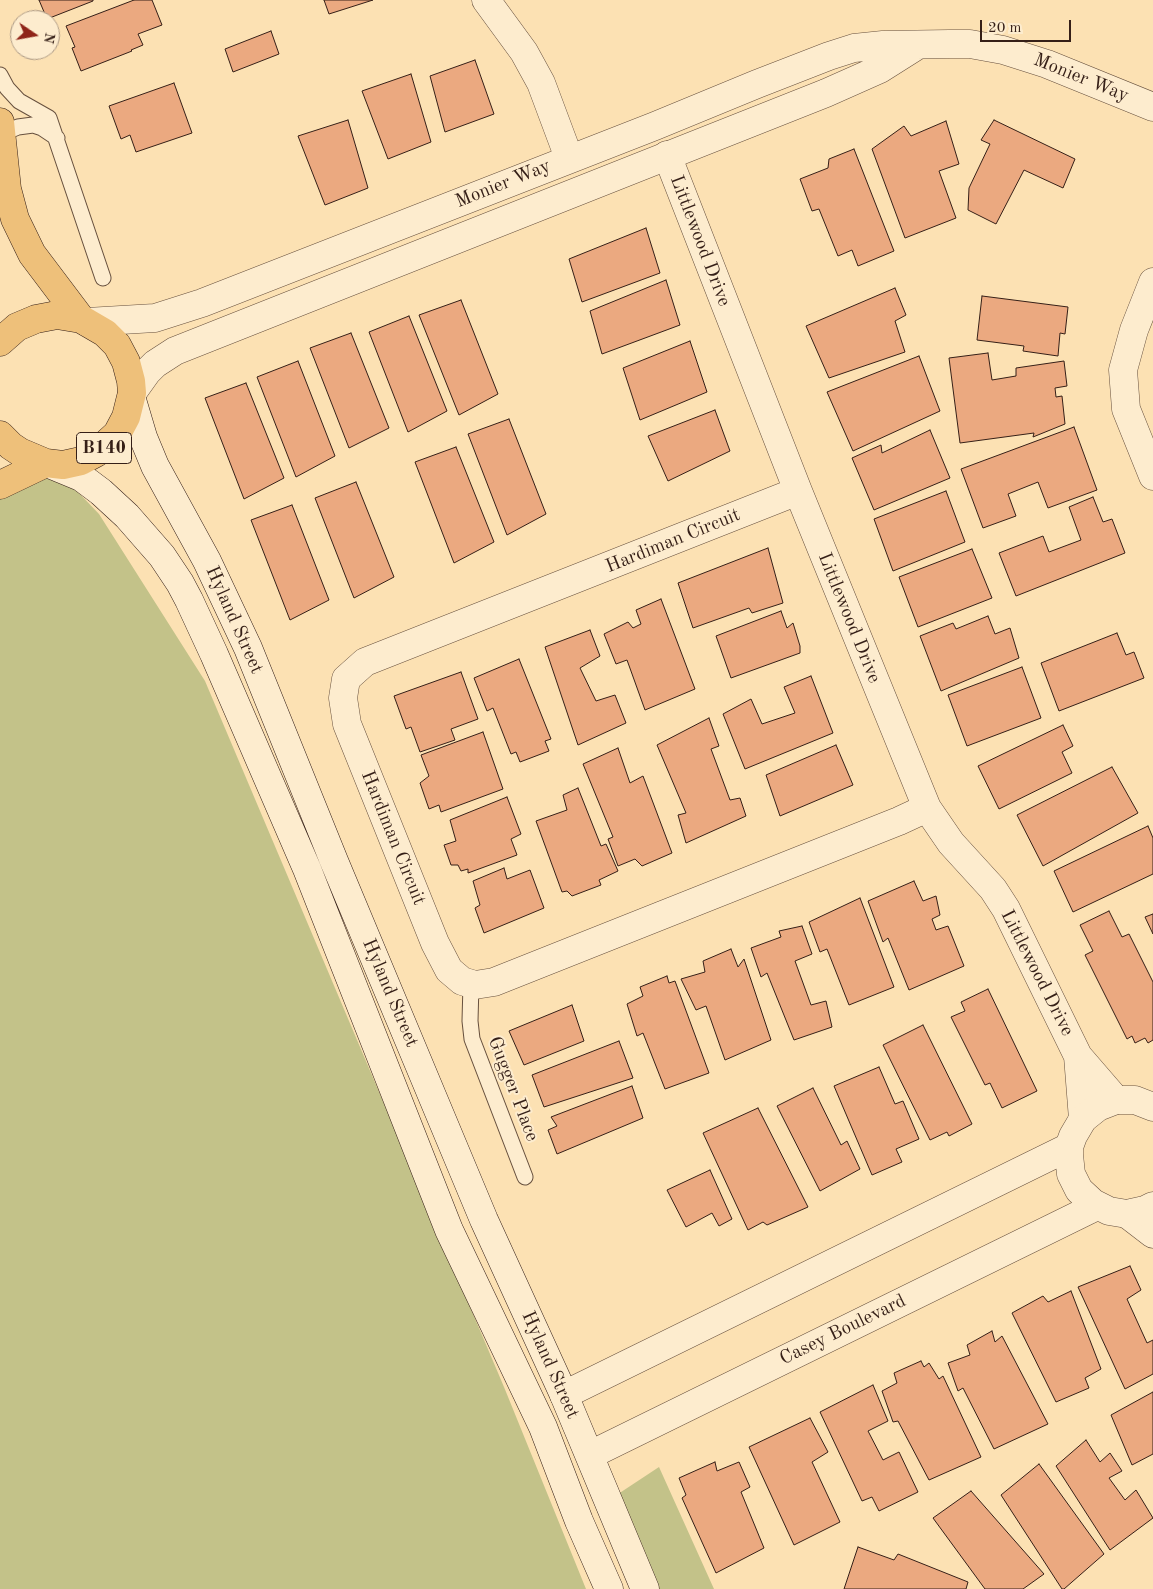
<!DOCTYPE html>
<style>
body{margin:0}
#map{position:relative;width:1153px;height:1589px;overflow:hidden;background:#fce1b3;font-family:"Old Standard TT",serif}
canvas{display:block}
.north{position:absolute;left:10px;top:10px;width:50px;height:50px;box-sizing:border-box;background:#fdecce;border:1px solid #ad9a85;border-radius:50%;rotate:102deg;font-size:14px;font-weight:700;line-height:20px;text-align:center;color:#351f17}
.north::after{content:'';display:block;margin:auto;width:18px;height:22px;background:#8f2418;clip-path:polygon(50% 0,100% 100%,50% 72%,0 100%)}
.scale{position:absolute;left:980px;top:20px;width:91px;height:22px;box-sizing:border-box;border:2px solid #351f17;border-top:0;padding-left:6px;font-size:15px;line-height:18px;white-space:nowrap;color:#351f17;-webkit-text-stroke:4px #fdecce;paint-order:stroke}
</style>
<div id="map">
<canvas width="1153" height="1589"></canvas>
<div class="north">N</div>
<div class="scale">20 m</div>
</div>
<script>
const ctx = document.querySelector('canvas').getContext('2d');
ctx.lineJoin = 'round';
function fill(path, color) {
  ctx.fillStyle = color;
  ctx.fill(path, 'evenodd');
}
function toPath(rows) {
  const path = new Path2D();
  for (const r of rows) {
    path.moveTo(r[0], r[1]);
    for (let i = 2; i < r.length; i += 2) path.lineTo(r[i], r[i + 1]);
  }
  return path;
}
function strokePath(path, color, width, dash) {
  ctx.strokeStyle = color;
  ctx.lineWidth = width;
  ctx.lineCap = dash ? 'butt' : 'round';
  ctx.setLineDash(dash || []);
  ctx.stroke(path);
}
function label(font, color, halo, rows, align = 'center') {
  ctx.font = font + ' "Old Standard TT",serif';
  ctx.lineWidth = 4;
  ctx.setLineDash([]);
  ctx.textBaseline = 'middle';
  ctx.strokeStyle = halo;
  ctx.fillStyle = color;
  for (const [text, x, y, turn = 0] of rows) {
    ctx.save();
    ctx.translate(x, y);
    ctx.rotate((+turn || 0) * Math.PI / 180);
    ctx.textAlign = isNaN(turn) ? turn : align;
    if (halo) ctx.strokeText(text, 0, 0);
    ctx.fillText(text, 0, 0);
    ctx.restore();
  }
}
const green = toPath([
 [52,465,99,514,205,681,504,1387,586,1589,0,1589,0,485],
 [659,1467,714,1589,645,1589,609,1500]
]);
const building = toPath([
 [39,0,93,0,93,1,47,19,39,0],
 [134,0,152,0,162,25,138,34,143,45,131,50,132,51,81,71,72,48,75,47,66,26,134,0],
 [324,0,373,0,329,14,324,0],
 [271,31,279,54,233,72,225,49,271,31],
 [475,60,494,114,445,132,430,76,475,60],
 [411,74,431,142,388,159,362,91,411,74],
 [174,83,192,133,136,152,130,135,121,139,109,106,174,83],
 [348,120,368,188,325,205,298,136,348,120],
 [994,120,1075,159,1063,188,1024,170,996,224,968,210,969,188,990,144,981,140,994,120],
 [946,121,959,164,939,171,956,218,905,238,872,149,904,126,911,136,946,121],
 [854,149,894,251,858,266,852,250,838,256,819,209,812,211,800,179,828,168,829,159,854,149],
 [646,228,660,273,582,302,569,259,646,228],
 [666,280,680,325,602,354,590,311,666,280],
 [895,288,906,315,895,321,905,352,829,378,806,326,895,288],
 [982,296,1068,307,1065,334,1060,333,1058,356,1023,351,1024,346,977,340,982,296],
 [461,300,498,394,459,415,419,315,461,300],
 [409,316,447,411,408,432,369,332,409,316],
 [351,333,389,428,349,448,310,348,351,333],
 [690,341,707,392,640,420,623,368,690,341],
 [988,353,992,380,1016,376,1016,368,1064,361,1067,386,1055,388,1056,397,1062,396,1065,424,1033,437,1034,433,960,443,949,358,988,353],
 [919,356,940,411,853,451,827,392,919,356],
 [298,361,335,456,296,477,257,377,298,361],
 [246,383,284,478,244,499,205,398,246,383],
 [715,410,730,451,668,481,648,436,715,410],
 [509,419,546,514,507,535,468,434,509,419],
 [1074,427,1097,490,1048,508,1038,482,1008,494,1016,516,983,528,961,469,1074,427],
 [930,430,950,478,874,510,852,458,881,445,882,453,930,430],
 [456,447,494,542,454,563,415,462,456,447],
 [356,482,394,577,354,598,315,498,356,482],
 [946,491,965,542,893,571,874,519,946,491],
 [1093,497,1103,522,1112,519,1125,553,1016,596,999,553,1043,536,1049,552,1081,540,1069,507,1093,497],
 [292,505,329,600,290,620,251,520,292,505],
 [768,548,783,603,752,613,749,608,693,628,678,583,768,548],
 [972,549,992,598,918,627,899,577,972,549],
 [661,599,695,689,645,710,627,660,616,664,604,634,628,622,633,628,641,624,636,610,661,599],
 [781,611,787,628,793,623,800,646,800,653,731,678,716,636,781,611],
 [988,616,995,634,1010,628,1019,658,941,691,920,636,953,623,956,629,988,616],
 [590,630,600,656,580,668,596,701,615,695,626,723,578,745,545,647,590,630],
 [1117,633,1126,655,1134,652,1144,678,1059,711,1041,663,1117,633],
 [519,659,551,739,545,741,549,751,520,762,516,752,511,754,493,708,487,711,474,678,519,659],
 [1022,667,1041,718,967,746,948,695,1022,667],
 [461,672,478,719,451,729,455,740,420,752,411,727,406,729,394,696,461,672],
 [811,676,833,733,745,769,723,714,751,699,762,724,795,713,784,687,811,676],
 [709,718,719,746,711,749,730,800,740,798,746,816,686,843,678,815,686,813,657,745,709,718],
 [1063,725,1073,746,1062,752,1072,773,999,809,978,766,1063,725],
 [483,732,503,789,441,812,439,805,429,809,420,783,429,776,421,755,483,732],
 [836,745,853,785,780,816,766,775,836,745],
 [618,748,630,783,643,776,672,853,642,866,635,859,618,866,608,839,613,837,583,764,618,748],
 [1112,767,1138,813,1043,866,1017,815,1112,767],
 [578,788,601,846,606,844,618,871,599,880,601,885,572,896,567,891,562,892,536,821,567,810,563,795,578,788],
 [507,797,521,834,511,839,517,855,468,873,468,869,461,871,458,865,451,865,444,845,456,841,450,820,507,797],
 [1148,826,1153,838,1153,874,1073,912,1054,871,1148,826],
 [504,868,507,879,530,870,544,908,484,933,475,908,480,905,473,881,504,868],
 [914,881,923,901,936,896,940,915,932,919,936,930,948,926,964,966,909,990,888,938,883,942,868,901,914,881],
 [860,898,894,987,849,1005,827,949,820,952,809,922,860,898],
 [1109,911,1122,937,1129,934,1153,982,1153,1040,1148,1043,1145,1038,1135,1043,1132,1036,1127,1039,1085,955,1093,951,1080,925,1109,911],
 [1153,914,1153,934,1145,917,1153,914],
 [802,926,812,954,795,961,811,1005,826,1001,832,1027,794,1040,767,973,761,977,751,948,781,937,779,931,802,926],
 [731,949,738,967,744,959,771,1040,725,1060,706,1006,696,1010,681,979,705,972,703,961,731,949],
 [667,976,669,983,675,981,709,1073,665,1089,643,1033,637,1036,627,1004,643,996,640,987,667,976],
 [988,989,1037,1091,1002,1108,990,1083,985,1085,951,1017,965,1011,961,1002,988,989],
 [572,1005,584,1041,524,1065,509,1031,572,1005],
 [923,1025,972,1124,949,1136,947,1132,930,1140,883,1045,923,1025],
 [619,1041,633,1078,544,1107,532,1075,619,1041],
 [879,1067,895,1104,903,1101,919,1139,896,1149,902,1162,872,1175,834,1086,879,1067],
 [632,1086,643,1118,557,1154,548,1130,557,1126,551,1117,632,1086],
 [813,1088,841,1145,847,1141,860,1169,820,1191,777,1106,813,1088],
 [758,1108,808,1207,767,1225,763,1222,748,1230,703,1133,758,1108],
 [710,1170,732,1219,719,1226,712,1213,686,1227,667,1190,710,1170],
 [1130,1266,1141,1290,1127,1299,1147,1343,1153,1340,1153,1374,1125,1389,1078,1287,1130,1266],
 [1071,1291,1101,1369,1085,1378,1089,1388,1056,1402,1012,1313,1043,1296,1048,1302,1071,1291],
 [992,1331,995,1342,1002,1336,1048,1424,994,1449,963,1388,958,1391,948,1363,970,1355,967,1345,992,1331],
 [921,1361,924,1367,929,1363,939,1379,943,1376,981,1457,929,1480,898,1421,893,1422,882,1391,897,1383,894,1373,921,1361],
 [873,1385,888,1421,868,1431,883,1460,899,1452,918,1492,879,1511,872,1497,862,1501,820,1412,873,1385],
 [1153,1392,1153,1454,1132,1465,1111,1415,1153,1392],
 [810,1418,828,1452,812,1462,840,1522,794,1545,749,1447,810,1418],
 [1086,1440,1100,1462,1110,1453,1122,1471,1109,1478,1125,1500,1136,1490,1153,1518,1110,1550,1056,1466,1086,1440],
 [715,1462,717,1471,739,1462,750,1487,741,1492,764,1548,716,1573,682,1498,686,1495,679,1478,715,1462],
 [1039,1464,1104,1554,1064,1589,1062,1589,1001,1495,1039,1464],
 [971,1491,1044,1574,1023,1589,985,1589,933,1518,971,1491],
 [858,1547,894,1560,898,1554,968,1582,966,1589,844,1589,858,1547]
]);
const service = toPath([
 [0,75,7,88,19,101,49,118,103,278],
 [1,134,18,127,33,125,42,128,57,138],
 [471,984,470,1021,472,1039,525,1177]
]);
const minor = toPath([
 [486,0,524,52,541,83,569,158],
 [667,155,798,491,927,808,951,843,993,889,1006,909,1078,1056,1116,1100],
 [1153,282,1134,330,1123,370,1126,409,1153,476],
 [798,491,365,662,346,679,343,698,347,724,435,943,449,970,462,981,475,985,494,982,899,821,927,808],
 [1078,1056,1083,1119],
 [1127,1214,1153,1234]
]);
const tertiary = toPath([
 [87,322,155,318,202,303,655,126,757,84,829,56,854,48,883,45,950,44,970,44,1003,50,1047,64,1153,107],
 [132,393,147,372,155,364,175,351,826,93,880,69,918,45],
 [1153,1107,1135,1100,1116,1100,1098,1107,1083,1119,1073,1136,1069,1147,1069,1155,1071,1174,1079,1190,1093,1203,1109,1211,1127,1214,1145,1210,1153,1206],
 [564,1395,1069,1147],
 [590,1455,1097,1206]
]);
const secondary = toPath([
 [132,400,143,437,155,466,207,561,248,648,334,861,484,1220,564,1395,645,1589],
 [52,465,81,477,101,492,127,516,162,556,180,583,189,600,214,654,307,869,449,1230,543,1427,579,1521,609,1589]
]);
const primary = toPath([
 [0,122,7,189,15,219,32,254,81,319],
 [0,342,17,327,36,319,57,315,81,319,105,333,117,345,126,362,131,381,132,393,126,417,117,434,96,453,81,461,63,465,46,463,20,452,11,446,0,435],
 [0,485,46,463]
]);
const shields = [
 [104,448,55]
];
const shieldNames = [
 ["B140",104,448]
];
const streetNames = [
 ["Monier Way",1081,78,22],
 ["Monier Way",503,184,-22],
 ["Littlewood Drive",700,241,69],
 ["Hardiman Circuit",673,541,-22],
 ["Littlewood Drive",849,618,68],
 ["Hyland Street",234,620,66],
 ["Hardiman Circuit",393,838,68],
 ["Littlewood Drive",1037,973,63],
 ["Hyland Street",390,993,67],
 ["Gugger Place",513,1089,69],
 ["Casey Boulevard",843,1330,-26],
 ["Hyland Street",550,1365,66]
];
fill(green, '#c3c289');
fill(building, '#eba980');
strokePath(building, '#351f17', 1);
strokePath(service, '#67503e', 17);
strokePath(minor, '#67503e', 29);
strokePath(tertiary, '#67503e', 29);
strokePath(secondary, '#351f17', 29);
strokePath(primary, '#351f17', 29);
strokePath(service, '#fdecce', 15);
strokePath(minor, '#fdecce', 28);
strokePath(tertiary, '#fdecce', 28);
strokePath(secondary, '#fdecce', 28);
strokePath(primary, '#eec07a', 28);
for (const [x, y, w] of shields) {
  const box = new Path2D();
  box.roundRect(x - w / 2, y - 15.5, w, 31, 4);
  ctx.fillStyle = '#fdecce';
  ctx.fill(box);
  strokePath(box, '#351f17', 1);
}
label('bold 18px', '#351f17', null, shieldNames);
label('19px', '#351f17', '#fdecce', streetNames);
</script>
